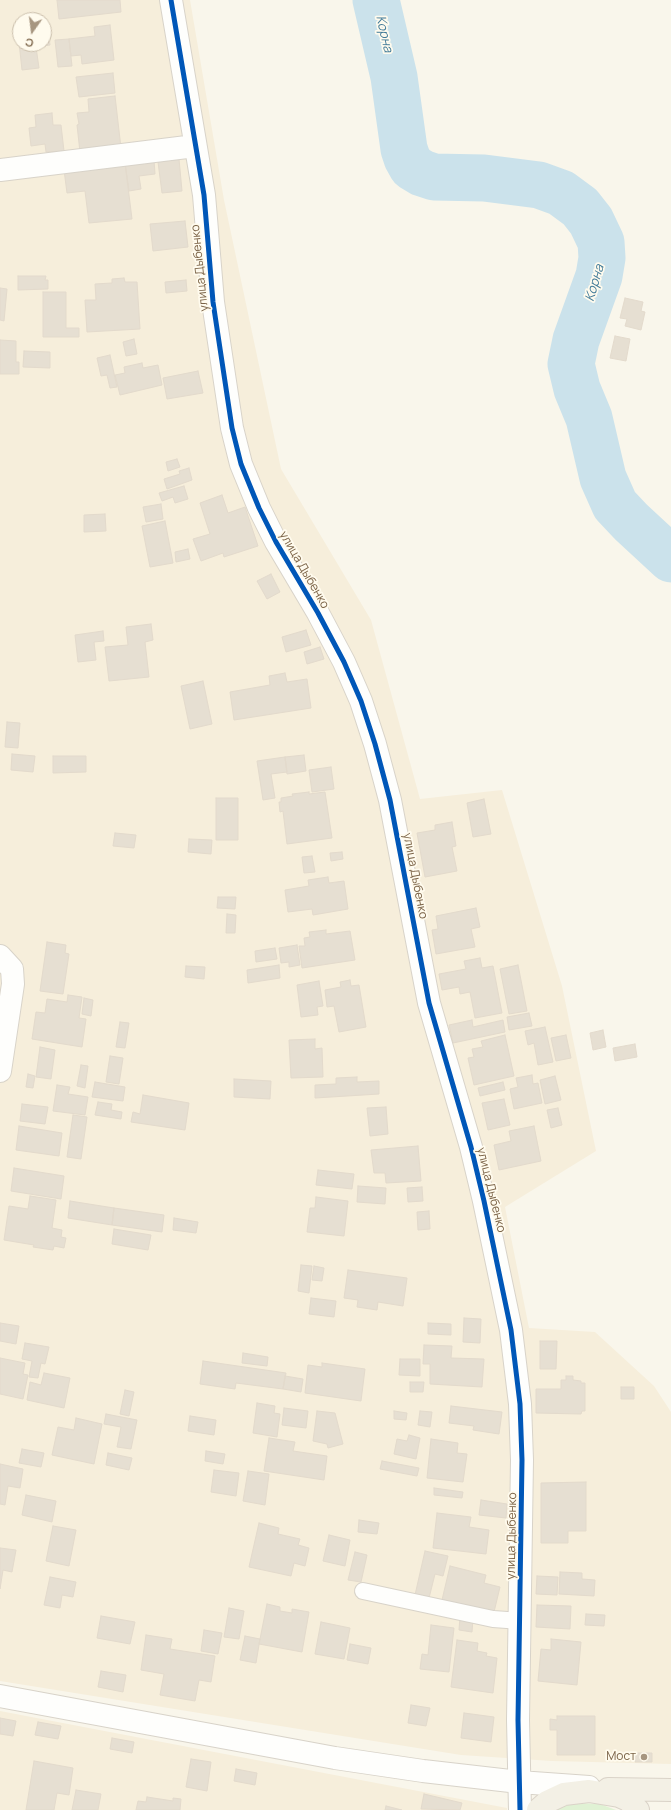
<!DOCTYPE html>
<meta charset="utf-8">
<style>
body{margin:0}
#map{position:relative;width:671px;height:1810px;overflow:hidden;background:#f9f6eb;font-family:Manrope,sans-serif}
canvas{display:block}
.north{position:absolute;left:12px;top:12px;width:40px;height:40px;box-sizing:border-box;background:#fffbee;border:1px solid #cabeab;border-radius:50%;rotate:194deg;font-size:11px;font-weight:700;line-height:16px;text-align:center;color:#7b6347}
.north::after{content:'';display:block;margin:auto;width:14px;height:18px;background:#a79680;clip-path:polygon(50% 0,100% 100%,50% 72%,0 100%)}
</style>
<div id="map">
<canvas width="671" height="1810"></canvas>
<div class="north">С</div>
</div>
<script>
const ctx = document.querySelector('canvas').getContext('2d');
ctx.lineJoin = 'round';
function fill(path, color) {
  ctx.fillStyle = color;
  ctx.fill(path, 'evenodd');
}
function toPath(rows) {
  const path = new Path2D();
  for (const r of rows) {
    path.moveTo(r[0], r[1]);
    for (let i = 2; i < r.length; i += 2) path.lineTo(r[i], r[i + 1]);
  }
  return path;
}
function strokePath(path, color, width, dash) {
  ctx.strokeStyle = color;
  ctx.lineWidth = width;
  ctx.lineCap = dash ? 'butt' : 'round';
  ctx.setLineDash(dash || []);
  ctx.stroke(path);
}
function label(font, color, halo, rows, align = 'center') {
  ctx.font = font + ' Manrope,sans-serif';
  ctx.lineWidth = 3.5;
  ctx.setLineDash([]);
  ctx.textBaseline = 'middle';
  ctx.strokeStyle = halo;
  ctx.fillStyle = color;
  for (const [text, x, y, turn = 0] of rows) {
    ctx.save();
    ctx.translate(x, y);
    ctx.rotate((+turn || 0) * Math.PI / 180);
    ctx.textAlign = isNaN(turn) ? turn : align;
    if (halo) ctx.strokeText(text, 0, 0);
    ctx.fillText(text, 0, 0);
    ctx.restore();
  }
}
const residential = toPath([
 [0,0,190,0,224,200,281,469,371,620,420,799,502,790,562,986,596,1151,505,1207,529,1328,595,1332,654,1386,671,1412,671,1764,552,1761,461,1755,0,1681],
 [20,20,44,20,44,44,20,44],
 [0,1711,507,1808,507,1810,0,1810]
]);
const green = toPath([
 [577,1803,600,1804,616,1810,555,1810,567,1805]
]);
const river = toPath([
 [376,0,394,77,404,149,407,158,412,167,422,173,434,177,484,178,539,185,561,193,580,207,591,221,601,242,602,258,599,276,576,340,571,364,577,389,589,418,603,478,615,505,631,522,671,559]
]);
const building = toPath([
 [57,0,120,0,121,12,59,19,57,0],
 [110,25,114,60,82,64,81,55,71,56,69,39,95,36,94,27,110,25],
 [44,30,48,30,50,45,36,47,39,68,22,70,18,33,20,33,20,44,44,44,44,30],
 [69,39,72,66,58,67,55,40,69,39],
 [113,73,115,93,79,97,76,77,113,73],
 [115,96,121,148,80,152,77,125,79,124,77,113,89,112,88,99,115,96],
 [52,113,53,125,61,125,64,151,46,152,45,144,31,146,29,128,36,127,35,115,52,113],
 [179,159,182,191,162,193,158,162,179,159],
 [154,160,155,174,139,176,141,189,129,191,125,163,154,160],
 [125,163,132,219,89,223,85,191,67,193,64,170,125,163],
 [185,221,188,247,153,251,150,224,185,221],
 [18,276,46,276,45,280,48,280,48,289,18,290,18,276],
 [124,278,125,282,137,282,140,329,87,332,85,300,96,300,95,284,112,283,112,279,124,278],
 [186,280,187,291,166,293,165,282,186,280],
 [0,288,7,289,4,321,0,320,0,288],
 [43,292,66,292,66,328,79,328,79,337,43,337,43,292],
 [625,298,643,302,641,311,645,312,641,330,625,326,627,319,620,318,625,298],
 [615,336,630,339,626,361,610,358,615,336],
 [134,339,137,354,126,356,123,342,134,339],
 [0,340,16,341,16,362,19,362,19,374,0,374,0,340],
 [24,351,50,352,50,368,23,367,24,351],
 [110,355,117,387,110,388,107,375,101,376,97,358,110,355],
 [142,363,143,368,158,365,162,385,120,395,115,375,125,373,124,367,142,363],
 [198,371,203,393,167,399,163,378,198,371],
 [177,459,180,467,168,471,166,462,177,459],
 [189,468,192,480,167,489,164,479,180,474,179,471,189,468],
 [184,486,188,499,175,503,173,497,162,501,159,493,184,486],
 [222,495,228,513,245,507,258,546,224,557,223,553,201,561,193,539,210,534,200,503,222,495],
 [161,504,163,519,146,522,143,507,161,504],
 [105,514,106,531,84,532,84,515,105,514],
 [165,521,173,563,150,567,142,526,165,521],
 [188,549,190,559,176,562,175,552,188,549],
 [271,574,280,592,267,599,257,581,271,574],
 [151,624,153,640,145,642,149,677,109,681,105,647,128,645,126,627,151,624],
 [306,630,311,645,286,652,282,637,306,630],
 [103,631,104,641,94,642,96,660,78,662,75,635,103,631],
 [320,647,324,659,307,664,304,652,320,647],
 [285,673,287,682,307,679,311,708,234,720,230,692,270,685,269,676,285,673],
 [203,681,212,724,190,729,181,686,203,681],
 [7,722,20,723,18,748,5,747,7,722],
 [12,754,35,756,33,772,11,770,12,754],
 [304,755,306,771,287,774,285,757,304,755],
 [53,756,86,756,86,772,53,773,53,756],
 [285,757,287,772,271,774,275,798,263,800,257,761,285,757],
 [331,767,334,789,312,792,309,770,331,767],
 [309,792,309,794,325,792,332,838,287,844,283,811,280,812,279,802,281,802,281,798,293,796,292,794,309,792],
 [216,798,238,798,238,840,216,840,216,798],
 [484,799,491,834,473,837,467,803,484,799],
 [452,822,456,846,452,847,457,871,425,877,417,833,435,830,435,825,452,822],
 [115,833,136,835,134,848,113,846,115,833],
 [189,839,212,840,211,854,188,852,189,839],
 [342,852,343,859,331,861,330,853,342,852],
 [312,856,315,872,304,873,302,857,312,856],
 [328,877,329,883,344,881,348,909,313,915,312,909,288,912,285,890,309,886,308,880,328,877],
 [218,897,236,897,235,909,217,908,218,897],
 [476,908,480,927,471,929,475,947,436,954,432,930,438,929,436,916,476,908],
 [227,914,236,915,235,933,226,933,227,914],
 [326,930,326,934,350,931,355,960,302,968,299,946,305,946,304,938,310,937,309,932,326,930],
 [47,942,66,945,65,953,69,954,63,994,40,991,47,942],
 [297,945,300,965,289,967,289,962,281,963,279,948,297,945],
 [275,948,277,959,256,962,255,951,275,948],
 [480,958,482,968,493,966,502,1013,475,1018,470,992,460,994,459,987,442,990,439,974,466,969,464,961,480,958],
 [279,965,280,978,248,983,247,970,279,965],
 [518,965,527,1011,509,1014,500,969,518,965],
 [186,966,205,967,204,979,185,977,186,966],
 [350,980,351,986,359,985,366,1027,339,1032,334,1006,327,1007,325,990,341,987,340,982,350,980],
 [319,981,323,1006,317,1007,318,1015,301,1017,297,985,319,981],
 [68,995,82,997,79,1018,86,1019,82,1047,32,1039,36,1012,45,1013,47,999,67,1002,68,995],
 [84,998,93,1000,91,1016,82,1014,84,998],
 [529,1013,532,1026,509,1030,507,1017,529,1013],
 [472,1020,473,1027,503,1020,505,1032,453,1043,449,1025,472,1020],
 [120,1022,129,1023,125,1048,116,1047,120,1022],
 [545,1027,553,1062,538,1065,534,1043,528,1045,525,1031,545,1027],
 [603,1030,606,1047,593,1050,590,1033,603,1030],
 [505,1035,514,1076,474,1085,468,1058,474,1057,472,1049,483,1047,481,1041,505,1035],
 [566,1035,571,1058,556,1061,551,1038,566,1035],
 [315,1039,315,1049,322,1048,323,1077,291,1078,289,1040,315,1039],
 [635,1044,637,1057,615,1061,613,1048,635,1044],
 [40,1047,55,1050,51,1079,36,1077,40,1047],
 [110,1056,123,1058,119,1084,106,1082,110,1056],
 [81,1065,88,1066,85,1088,77,1086,81,1065],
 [28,1074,35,1076,33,1088,26,1087,28,1074],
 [532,1075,533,1084,538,1083,542,1103,514,1109,510,1089,518,1087,516,1078,532,1075],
 [555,1076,561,1100,545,1104,540,1080,555,1076],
 [357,1077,357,1082,379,1081,379,1094,315,1098,315,1085,336,1084,336,1078,357,1077],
 [234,1079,271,1081,270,1099,234,1097,234,1079],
 [95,1082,125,1087,123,1101,92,1097,95,1082],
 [503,1082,505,1090,480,1096,478,1088,503,1082],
 [57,1085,70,1087,68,1094,88,1097,85,1115,53,1111,57,1085],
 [143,1095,189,1103,185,1130,131,1122,133,1112,140,1114,143,1095],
 [504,1099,510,1125,488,1130,482,1103,504,1099],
 [98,1102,112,1104,111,1110,122,1112,121,1119,95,1115,98,1102],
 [22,1104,48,1107,45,1124,20,1121,22,1104],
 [386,1107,388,1134,370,1136,367,1108,386,1107],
 [558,1108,562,1125,551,1128,547,1110,558,1108],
 [73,1115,87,1117,81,1159,67,1157,73,1115],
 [19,1126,62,1133,59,1156,16,1150,19,1126],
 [534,1126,541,1161,499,1170,494,1145,511,1141,509,1131,534,1126],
 [418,1146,421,1181,386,1183,385,1173,374,1173,371,1150,418,1146],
 [14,1168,64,1176,61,1199,11,1191,14,1168],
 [318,1170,354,1174,352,1189,316,1185,318,1170],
 [358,1186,386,1188,385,1204,357,1202,358,1186],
 [422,1187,423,1201,408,1202,407,1188,422,1187],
 [30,1196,56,1200,52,1228,62,1230,61,1237,66,1238,64,1248,54,1246,53,1250,33,1247,34,1245,4,1240,9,1206,28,1209,30,1196],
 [316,1197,348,1201,344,1236,307,1232,310,1208,315,1208,316,1197],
 [70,1201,114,1208,112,1225,68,1218,70,1201],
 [114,1208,164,1215,162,1232,112,1225,114,1208],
 [429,1211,430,1229,418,1230,417,1212,429,1211],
 [174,1218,198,1222,196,1233,173,1230,174,1218],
 [114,1229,151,1235,148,1250,112,1244,114,1229],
 [301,1265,312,1266,309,1293,298,1291,301,1265],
 [314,1266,324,1268,322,1281,312,1280,314,1266],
 [348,1270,407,1278,403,1306,378,1302,377,1310,357,1307,358,1300,344,1298,348,1270],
 [311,1298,336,1301,334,1317,309,1314,311,1298],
 [464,1318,481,1319,480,1343,463,1342,464,1318],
 [0,1323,19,1326,16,1344,0,1341,0,1323],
 [428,1323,451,1324,451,1335,428,1334,428,1323],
 [540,1341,557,1341,556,1369,540,1369,540,1341],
 [25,1343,49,1347,45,1364,41,1363,38,1378,29,1377,32,1361,22,1359,25,1343],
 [424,1345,452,1346,451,1358,484,1359,482,1387,430,1384,430,1364,423,1364,424,1345],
 [243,1353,268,1357,267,1366,242,1363,243,1353],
 [0,1358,25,1363,23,1374,28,1375,23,1399,0,1394,0,1358],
 [400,1359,420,1359,420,1376,399,1375,400,1359],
 [203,1361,286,1373,283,1389,236,1383,235,1389,200,1384,203,1361],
 [322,1363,365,1369,361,1401,305,1393,308,1365,322,1367,322,1363],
 [44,1373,70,1378,64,1408,27,1400,30,1382,41,1385,44,1373],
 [285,1376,303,1379,301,1392,283,1389,285,1376],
 [566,1376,573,1376,573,1380,581,1381,581,1383,585,1383,585,1411,582,1411,581,1414,536,1413,536,1389,561,1389,561,1380,566,1380,566,1376],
 [410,1382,424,1382,423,1392,410,1392,410,1382],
 [621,1387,634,1387,634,1399,621,1399,621,1387],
 [125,1390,134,1392,129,1416,120,1414,125,1390],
 [257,1403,275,1406,274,1413,280,1414,277,1437,253,1433,257,1403],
 [451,1406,502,1412,499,1434,473,1430,474,1426,449,1423,451,1406],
 [284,1408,308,1411,306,1428,282,1425,284,1408],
 [317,1411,335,1413,343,1444,328,1448,327,1444,313,1441,317,1411],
 [394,1411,407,1413,406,1420,394,1419,394,1411],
 [420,1411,432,1412,430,1427,418,1425,420,1411],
 [106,1414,137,1420,131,1449,117,1447,121,1427,104,1424,106,1414],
 [190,1416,216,1420,214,1435,188,1431,190,1416],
 [76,1418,102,1424,94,1464,52,1455,58,1427,74,1430,76,1418],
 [409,1435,420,1438,416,1459,394,1454,397,1439,407,1441,409,1435],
 [269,1438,295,1442,293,1451,327,1456,324,1480,264,1471,269,1438],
 [431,1439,458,1443,457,1453,467,1454,463,1482,427,1478,431,1439],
 [22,1449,44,1453,41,1467,19,1463,22,1449],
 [206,1451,225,1454,223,1464,205,1461,206,1451],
 [108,1453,132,1458,129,1470,106,1465,108,1453],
 [382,1461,419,1468,417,1476,380,1469,382,1461],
 [0,1464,23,1469,20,1488,8,1486,5,1505,0,1504,0,1464],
 [214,1470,239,1473,236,1496,211,1492,214,1470],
 [248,1471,269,1474,265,1505,243,1501,248,1471],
 [586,1482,586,1531,568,1531,568,1543,541,1543,541,1483,586,1482],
 [434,1488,463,1492,462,1498,434,1495,434,1488],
 [26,1495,56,1501,52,1522,22,1515,26,1495],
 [481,1500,507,1504,506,1518,479,1515,481,1500],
 [437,1513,471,1517,469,1527,489,1530,486,1554,433,1548,437,1513],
 [359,1520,379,1523,377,1534,358,1532,359,1520],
 [259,1523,279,1528,278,1534,300,1539,298,1545,309,1548,305,1566,294,1563,291,1576,249,1567,259,1523],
 [53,1526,76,1530,69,1566,46,1561,53,1526],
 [329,1535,350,1540,345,1566,323,1561,329,1535],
 [0,1548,16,1550,12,1572,3,1570,0,1589,0,1548],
 [425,1551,448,1556,443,1576,435,1574,429,1598,415,1595,425,1551],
 [355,1552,367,1555,361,1582,348,1580,355,1552],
 [450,1566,486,1575,484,1583,500,1587,494,1612,442,1600,450,1566],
 [560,1572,582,1573,582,1579,595,1580,594,1596,559,1594,560,1572],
 [537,1576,558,1577,557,1595,536,1594,537,1576],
 [50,1577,76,1582,73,1597,62,1595,60,1608,44,1605,50,1577],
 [267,1604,280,1607,280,1611,292,1613,292,1609,309,1612,302,1652,259,1644,267,1604],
 [537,1605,571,1606,570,1629,536,1627,537,1605],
 [229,1608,244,1611,239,1639,224,1637,229,1608],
 [586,1614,605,1615,604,1626,585,1625,586,1614],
 [101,1616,135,1622,130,1644,97,1638,101,1616],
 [460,1617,473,1619,472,1632,459,1630,460,1617],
 [321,1622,350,1628,344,1659,315,1654,321,1622],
 [431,1625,454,1628,449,1672,420,1669,422,1654,428,1655,431,1625],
 [204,1630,222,1633,218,1654,201,1651,204,1630],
 [146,1635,172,1639,170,1649,215,1656,211,1682,199,1680,195,1701,160,1695,164,1674,141,1670,146,1635],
 [245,1636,260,1639,256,1663,240,1660,245,1636],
 [551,1639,581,1642,577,1685,538,1681,541,1649,551,1650,551,1639],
 [457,1640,478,1643,477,1651,487,1653,486,1656,497,1658,493,1693,451,1687,457,1640],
 [350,1644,371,1648,368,1664,347,1660,350,1644],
 [101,1671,126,1675,123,1692,98,1687,101,1671],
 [411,1705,430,1708,426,1726,408,1723,411,1705],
 [464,1713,494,1717,491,1742,461,1738,464,1713],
 [557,1716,595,1716,595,1755,557,1755,557,1730,550,1730,550,1719,557,1720,557,1716],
 [0,1718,16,1721,13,1736,0,1734,0,1718],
 [38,1722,61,1726,58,1739,35,1735,38,1722],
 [112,1738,134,1742,132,1753,110,1749,112,1738],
 [636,1753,652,1753,652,1762,635,1762,636,1753],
 [191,1759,211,1762,207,1791,186,1787,191,1759],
 [34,1761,73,1768,69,1795,57,1793,54,1810,26,1810,34,1761],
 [236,1769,257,1773,255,1785,234,1781,236,1769],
 [76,1790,101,1794,98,1810,72,1810,76,1790],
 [424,1794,462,1803,460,1810,421,1809,424,1794],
 [147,1797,173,1801,173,1798,181,1799,180,1810,136,1810,138,1801,146,1802,147,1797],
 [386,1806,402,1810,385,1810,386,1806]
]);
const service = toPath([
 [363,1591,493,1619,521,1621]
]);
const minor = toPath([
 [171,0,204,195,213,302,232,428,241,464,259,508,276,542,318,613,344,662,361,701,375,744,390,800,429,1003,471,1147,484,1201,511,1330,520,1404,522,1460,518,1720,520,1810],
 [0,170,195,146],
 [0,956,12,969,13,984,0,1071],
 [0,1696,335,1758,423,1771,519,1782,589,1787]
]);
const primary = toPath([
 [608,1789,671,1790],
 [538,1810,547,1802,564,1794,589,1791,619,1796,628,1800,638,1810]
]);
const cycleway = toPath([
 [171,0,204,195,213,302,232,428,241,464,259,508,276,542,318,613,344,662,361,701,375,744,390,800,429,1003,471,1147,484,1201,511,1330,520,1404,522,1460,518,1720,520,1810]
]);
const markers = [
 [644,1757,4,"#a79680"]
];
const streetNames = [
 ["улица Дыбенко",200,268,-96],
 ["улица Дыбенко",304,570,60],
 ["улица Дыбенко",415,876,79],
 ["улица Дыбенко",491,1190,76],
 ["улица Дыбенко",512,1536,-89]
];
const poiNames = [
 ["Мост",636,1757]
];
const waterNames = [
 ["Корна",384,34,77],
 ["Корна",595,283,-74]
];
fill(residential, '#f6eedb');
fill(green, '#e0f2d4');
strokePath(river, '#cbe2eb', 47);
fill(building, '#e6dfd2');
strokePath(building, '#e3dacc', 1);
strokePath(service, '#d8d3c9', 18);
strokePath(minor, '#d8d3c9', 24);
strokePath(primary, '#dad3c8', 24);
strokePath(service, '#fefefc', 16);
strokePath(minor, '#fefefc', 22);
strokePath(primary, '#f3f0e5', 22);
strokePath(cycleway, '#0057b8', 5);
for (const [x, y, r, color] of markers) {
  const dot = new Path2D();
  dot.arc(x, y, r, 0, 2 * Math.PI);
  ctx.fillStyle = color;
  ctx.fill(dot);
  strokePath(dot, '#fffbee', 1.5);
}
label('12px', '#7b6347', '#fffbee', streetNames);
label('12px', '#7b6347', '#fffbee', poiNames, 'right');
label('italic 13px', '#407a98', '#fffbee', waterNames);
</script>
